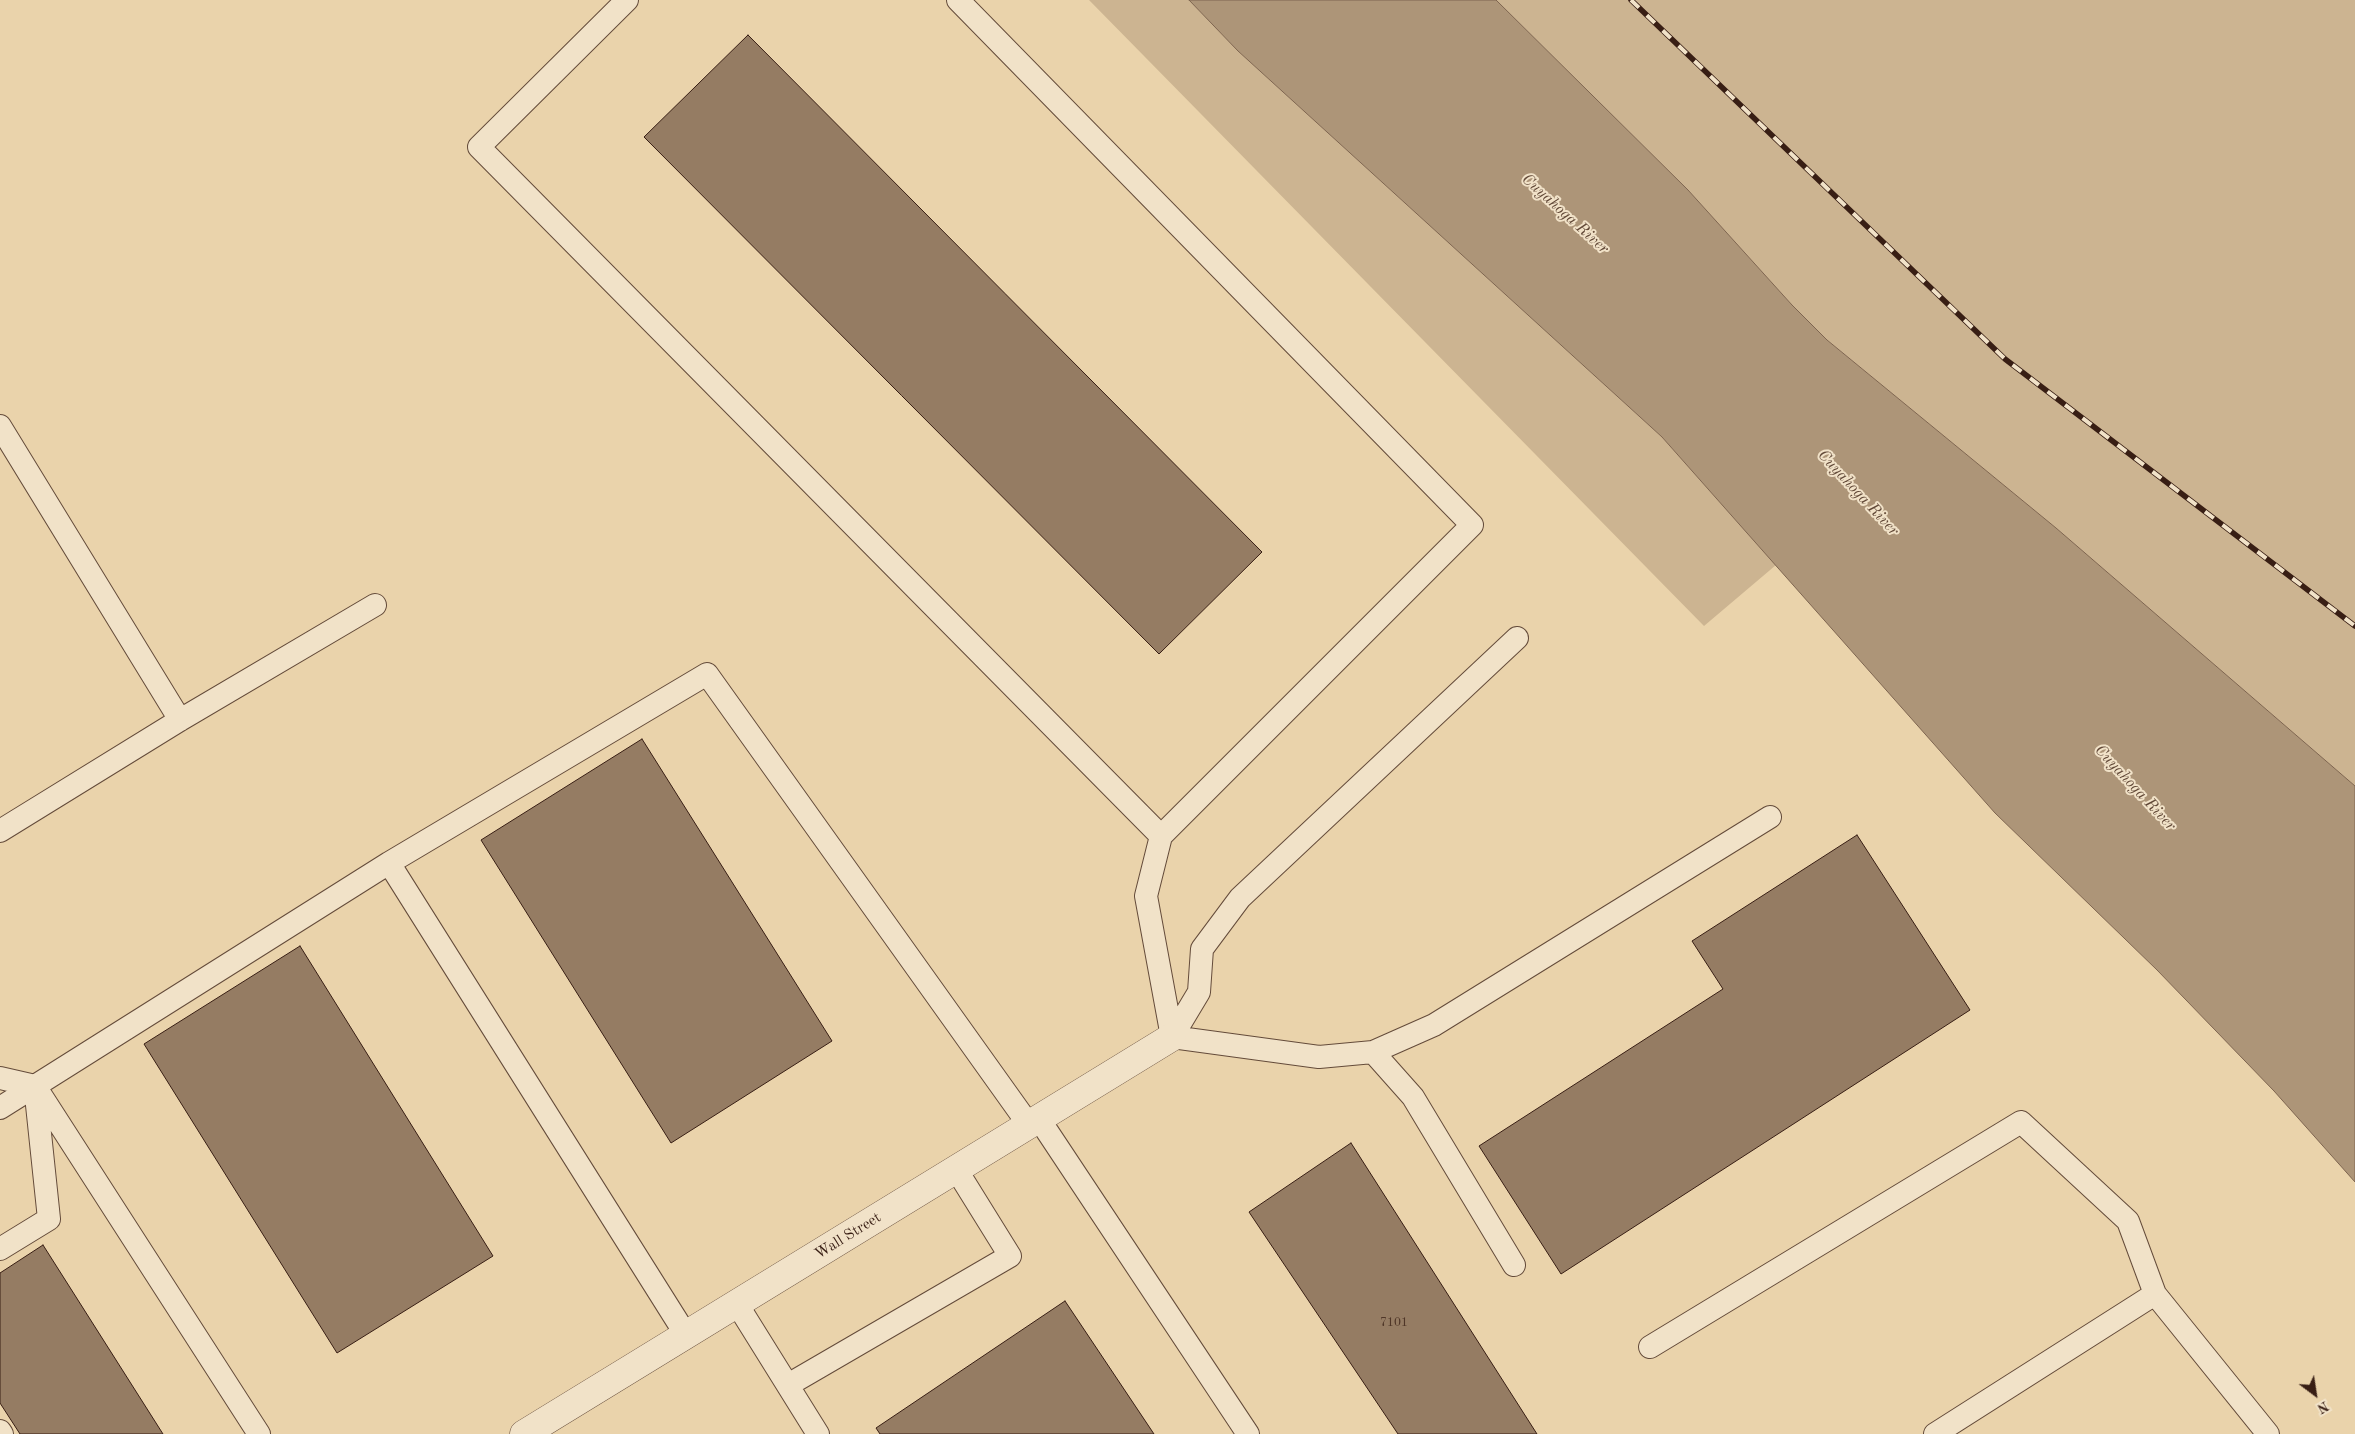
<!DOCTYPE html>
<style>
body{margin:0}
#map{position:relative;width:2355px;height:1434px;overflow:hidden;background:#ead3ab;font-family:"Old Standard TT",serif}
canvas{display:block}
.north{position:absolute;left:2290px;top:1369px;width:50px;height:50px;-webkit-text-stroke:4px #f1e2c8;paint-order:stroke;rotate:149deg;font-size:14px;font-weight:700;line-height:20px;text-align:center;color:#381e14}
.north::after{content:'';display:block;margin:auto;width:18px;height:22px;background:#381e14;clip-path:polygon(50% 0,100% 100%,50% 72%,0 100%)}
</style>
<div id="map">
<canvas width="2355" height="1434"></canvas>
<div class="north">N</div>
</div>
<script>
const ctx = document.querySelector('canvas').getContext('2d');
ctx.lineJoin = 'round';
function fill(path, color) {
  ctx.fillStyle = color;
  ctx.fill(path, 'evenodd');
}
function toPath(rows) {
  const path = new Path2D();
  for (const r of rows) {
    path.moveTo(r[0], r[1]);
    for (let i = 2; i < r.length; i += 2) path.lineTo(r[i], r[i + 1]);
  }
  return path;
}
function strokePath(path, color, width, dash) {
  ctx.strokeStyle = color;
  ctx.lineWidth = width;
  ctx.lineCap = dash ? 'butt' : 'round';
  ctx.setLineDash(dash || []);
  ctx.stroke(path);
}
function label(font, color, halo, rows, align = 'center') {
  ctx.font = font + ' "Old Standard TT",serif';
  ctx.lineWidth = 4;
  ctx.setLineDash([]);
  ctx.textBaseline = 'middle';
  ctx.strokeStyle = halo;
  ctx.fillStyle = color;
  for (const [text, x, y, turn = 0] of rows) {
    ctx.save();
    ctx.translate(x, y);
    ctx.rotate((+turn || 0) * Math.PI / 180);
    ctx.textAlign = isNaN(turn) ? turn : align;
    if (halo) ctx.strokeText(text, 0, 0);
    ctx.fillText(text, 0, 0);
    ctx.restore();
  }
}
const green = toPath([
 [1089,0,1189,0,1238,51,1662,437,1776,565,1704,626],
 [1496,0,2355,0,2355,786,2056,528,1827,340,1792,305,1688,190]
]);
const water = toPath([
 [1189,0,1496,0,1688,190,1792,305,1827,340,2056,528,2355,786,2355,1182,2274,1091,2157,970,1995,813,1662,437,1238,51,1189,0]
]);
const building = toPath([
 [748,35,1262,552,1159,654,644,137,748,35],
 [642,739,832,1041,671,1143,481,840,642,739],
 [1857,835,1970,1010,1561,1274,1479,1146,1723,989,1692,941,1857,835],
 [300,946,493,1256,337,1353,144,1044,300,946],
 [1351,1143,1537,1434,1398,1434,1249,1212,1351,1143],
 [43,1245,163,1434,20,1434,0,1403,0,1273,43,1245],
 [1065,1301,1154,1434,880,1434,876,1428,1065,1301]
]);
const lane = toPath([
 [627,0,479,147,1161,836],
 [958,0,1472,525,1161,836,1146,896,1172,1037],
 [0,426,180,720],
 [0,831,180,720,375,605],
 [389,863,707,674,1029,1125],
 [1172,1037,1319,1057,1373,1052,1434,1025,1770,817],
 [1172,1037,1199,992,1202,949,1240,898,1517,638],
 [1373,1052,1413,1097,1514,1265],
 [0,1078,35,1086],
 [0,1108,35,1086,49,1219,0,1249],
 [1039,1119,1248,1434],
 [737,1304,818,1434],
 [1650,1347,2021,1122,2128,1221,2155,1294],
 [788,1385,1010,1256,956,1169],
 [0,1431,2,1434],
 [259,1434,35,1086,389,863,686,1335],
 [1935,1434,2155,1294,2268,1434]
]);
const street = toPath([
 [524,1434,1172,1037]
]);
const rail = toPath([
 [1631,0,2005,359,2355,626]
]);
const numberNames = [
 ["7101",1394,1323]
];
const streetNames = [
 ["Wall Street",848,1236,-32]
];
const waterNames = [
 ["Cuyahoga River",1565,214,42],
 ["Cuyahoga River",1858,493,47],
 ["Cuyahoga River",2135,788,47]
];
fill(green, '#ccb491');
fill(water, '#ad9578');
strokePath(water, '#7e6550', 1);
fill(building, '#957c63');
strokePath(building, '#381e14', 1);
strokePath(lane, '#644b3a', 24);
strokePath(street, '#644b3a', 29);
strokePath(lane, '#f1e2c8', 22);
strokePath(street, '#f1e2c8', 28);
strokePath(rail, '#381e14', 5.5);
strokePath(rail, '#f1e2c8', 4, [11]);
label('12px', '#4f3628', null, numberNames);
label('15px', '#381e14', '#f1e2c8', streetNames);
label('italic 16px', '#614837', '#f1e2c8', waterNames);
</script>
